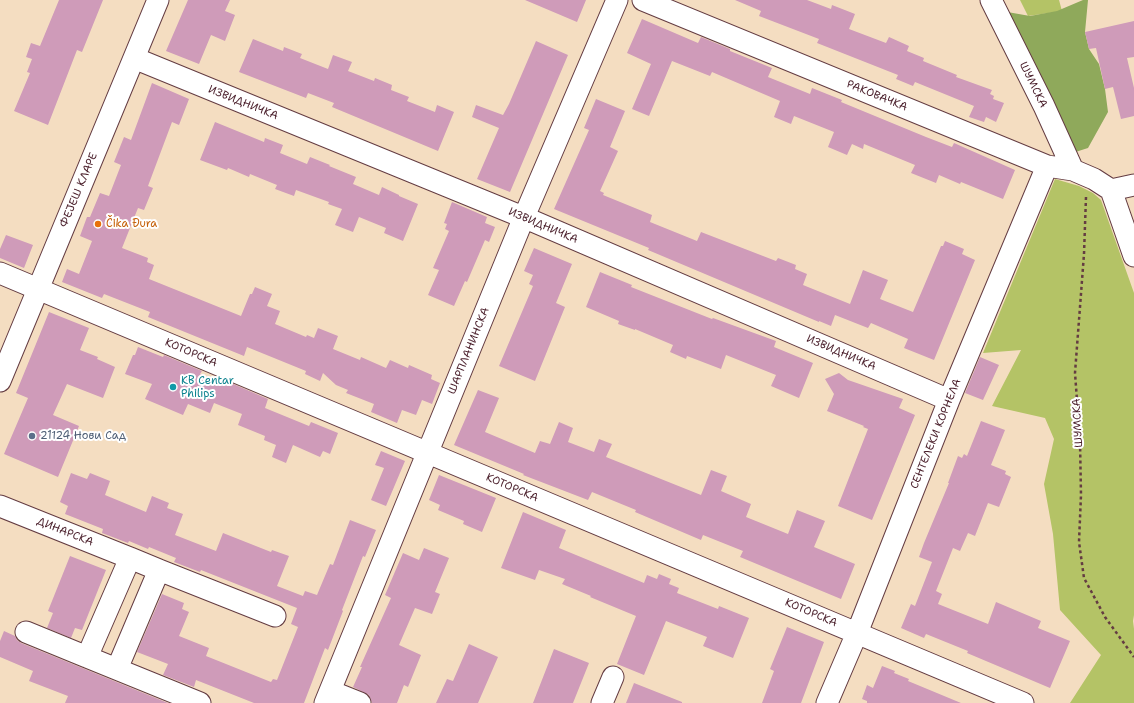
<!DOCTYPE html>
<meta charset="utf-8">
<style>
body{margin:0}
canvas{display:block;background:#f4ddc1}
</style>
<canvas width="1134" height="703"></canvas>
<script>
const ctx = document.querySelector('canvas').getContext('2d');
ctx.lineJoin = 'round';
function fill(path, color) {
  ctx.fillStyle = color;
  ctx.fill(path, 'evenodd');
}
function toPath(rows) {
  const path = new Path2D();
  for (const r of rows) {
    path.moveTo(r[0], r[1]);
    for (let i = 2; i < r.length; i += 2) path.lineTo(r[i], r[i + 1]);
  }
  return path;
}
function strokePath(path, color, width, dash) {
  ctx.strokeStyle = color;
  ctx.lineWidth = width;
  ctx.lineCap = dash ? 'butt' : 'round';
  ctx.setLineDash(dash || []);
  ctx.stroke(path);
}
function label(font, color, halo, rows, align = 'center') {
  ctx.font = font + ' "Shantell Sans",sans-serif';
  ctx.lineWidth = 4;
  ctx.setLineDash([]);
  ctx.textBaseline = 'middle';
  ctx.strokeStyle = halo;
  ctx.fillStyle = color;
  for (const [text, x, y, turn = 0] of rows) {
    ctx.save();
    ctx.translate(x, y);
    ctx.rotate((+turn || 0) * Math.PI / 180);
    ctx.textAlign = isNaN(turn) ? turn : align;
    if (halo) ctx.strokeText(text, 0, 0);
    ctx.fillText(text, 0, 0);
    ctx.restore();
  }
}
const green = toPath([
 [1020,0,1059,0,1062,11,1028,16],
 [1055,179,1079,186,1093,193,1101,200,1134,293,1134,615,1133,621,1134,629,1134,703,1070,703,1101,655,1060,610,1053,534,1044,484,1054,439,1045,418,992,406,1021,350,983,353]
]);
const forest = toPath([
 [1083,0,1088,0,1085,32,1089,49,1099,64,1105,89,1108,112,1088,148,1066,155,996,10,1030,16,1057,11]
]);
const building = toPath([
 [59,0,103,0,82,52,77,50,48,125,14,111,30,73,27,72,32,59,26,57,31,43,40,46],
 [188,0,230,0,225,11,235,15,225,41,211,35,199,64,166,51],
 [525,0,586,0,577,22],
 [735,0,807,0,831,9,832,5,855,14,849,29,886,43,889,37,909,46,907,51,924,58,923,61,957,75,956,77,992,90,990,94,994,96,993,99,1004,103,996,122,986,117,984,122,969,117,974,106,915,82,913,86,896,79,898,75,817,43,819,39,759,16,761,11],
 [642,19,698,43,701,37,730,49,730,51,772,68,768,77,810,94,812,88,842,100,841,102,926,137,952,147,954,143,1015,170,1003,199,961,182,960,184,939,175,936,183,911,173,915,165,864,144,863,149,852,144,847,155,828,147,834,132,794,116,791,124,774,117,780,101,712,72,710,76,672,61,649,116,632,109,651,64,627,53],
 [1134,21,1134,57,1127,58,1134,88,1134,116,1121,119,1113,87,1105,89,1096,48,1089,49,1085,32],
 [253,39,283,51,284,47,302,54,300,58,328,69,333,55,352,62,348,71,374,81,375,78,392,85,391,90,409,97,407,101,435,112,437,105,454,112,438,151,332,107,334,103,308,93,306,98,239,72],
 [536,41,568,55,510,192,477,179,499,128,472,117,476,105,503,115,509,104],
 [152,83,189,99,179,125,172,122,148,186,153,188,144,210,138,208,122,248,148,258,147,262,154,265,149,279,241,316,250,294,252,294,255,287,272,294,267,306,280,311,275,324,306,337,307,335,314,338,318,328,338,336,333,349,360,360,361,357,386,368,390,360,408,368,409,365,432,375,431,379,440,383,432,404,422,400,416,415,402,410,397,423,371,412,374,404,346,393,348,390,336,385,323,373,320,381,305,374,306,371,247,347,244,356,148,317,150,312,104,294,102,298,62,282,67,269,79,274,92,241,80,236,87,217,90,217,100,193,109,196,121,165,114,162,124,137,131,140],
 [596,99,625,111,610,147,618,151,600,191,604,193,603,195,652,215,650,222,697,241,701,232,776,261,778,258,796,265,795,269,807,274,803,285,850,304,863,270,888,280,880,299,913,312,941,246,943,246,945,241,964,249,962,254,975,260,934,360,904,348,908,339,871,323,868,328,835,315,831,326,819,321,819,322,648,250,649,248,554,209,589,130,584,128],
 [215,122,264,142,265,138,283,145,280,153,307,164,310,157,330,165,329,166,356,177,353,184,379,195,382,187,399,195,399,196,418,204,403,241,384,233,386,228,359,217,353,232,335,225,342,209,328,204,329,202,296,190,294,196,275,189,277,185,250,174,249,177,228,168,227,170,200,160],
 [452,202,487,217,485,223,495,227,489,242,485,240,467,282,465,281,454,306,428,295,439,270,433,268,449,231,445,229,447,224,444,223],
 [6,235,33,245,24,268,0,258,0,249],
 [534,248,572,264,556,303,565,307,535,381,499,366,533,286,529,284,533,275,524,271],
 [600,272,632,285,631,287,712,319,713,318,776,341,774,347,813,363,799,398,771,386,776,375,726,355,721,369,687,356,686,359,670,352,673,345,635,329,635,330,618,324,619,321,586,307],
 [49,312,89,328,80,350,98,357,97,359,115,367,103,398,67,384,53,415,79,426,58,477,4,454,28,398,16,393],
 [138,347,163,357,164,355,202,371,200,374,230,386,231,383,268,399,265,408,309,426,311,422,338,433,330,454,323,451,320,457,293,445,286,463,272,457,276,445,264,440,265,436,238,425,242,414,214,403,210,413,188,404,183,415,145,399,152,384,125,374,133,355,135,355],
 [980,357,999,365,983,400,965,393],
 [839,373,848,380,903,399,899,408,915,415,872,520,838,506,868,429,863,427,864,426,827,411,834,394,825,379],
 [478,390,499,398,485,432,535,453,540,441,550,444,559,422,573,428,568,442,594,452,599,439,612,444,606,457,701,495,711,470,727,476,721,491,751,504,746,517,788,534,797,510,825,521,814,547,855,564,841,599,740,557,743,551,703,535,701,540,635,512,636,510,592,492,588,500,523,475,524,474,454,445],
 [981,421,1005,430,991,465,1006,471,1005,474,1011,477,999,507,988,503,975,536,968,533,960,551,953,548,936,591,942,594,938,604,988,624,996,602,1041,621,1038,628,1070,641,1050,688,967,653,968,651,926,634,924,638,901,628,911,604,915,606,932,562,919,557,924,543,949,483,948,483,958,456,962,458,964,454,967,456],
 [381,451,405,461,386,506,371,500,384,468,375,465],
 [71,473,87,479,90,473,110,481,105,495,146,512,152,496,169,503,167,508,183,514,175,535,216,551,223,533,271,552,272,550,289,556,277,586,303,596,305,591,317,595,330,564,333,565,350,520,376,530,365,557,363,556,342,610,343,611,328,650,325,648,304,703,254,703,196,680,194,687,163,675,168,664,137,652,162,594,184,603,182,609,189,612,179,636,209,648,206,656,271,682,273,679,277,680,298,627,291,624,297,608,201,570,200,572,174,562,176,558,149,547,148,549,129,541,128,543,102,533,103,529,65,514,68,506,60,502],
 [439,475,496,498,482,532,463,524,464,521,438,510,440,505,429,500],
 [523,512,566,530,559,548,644,583,647,575,657,579,659,574,671,579,669,584,679,588,677,593,718,609,719,606,749,618,733,658,703,646,707,637,666,621,644,675,617,664,636,616,590,597,591,596,562,584,565,579,539,570,535,580,501,568],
 [424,548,449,558,435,592,440,594,432,614,415,608,399,645,421,655,408,687,404,685,397,703,372,703,369,695,353,687,362,667,360,667,391,598,385,595,403,553,419,560],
 [70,556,106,570,82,630,75,628,71,638,47,628,53,613,48,611],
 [787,627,824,642,801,703,762,703,774,671,770,669],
 [4,631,15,636,17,640,21,643,168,703,65,703,68,696,29,681,33,671,0,657,0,641],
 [469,644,498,657,478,703,436,703,447,679,453,681],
 [554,649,589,663,573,703,533,703],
 [882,666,895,671,894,673,909,679,908,681,961,703,867,703,867,701,862,699,867,685,873,688],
 [634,683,682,702,682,703,626,703]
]);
const path = toPath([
 [1086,197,1084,254,1075,373,1080,441,1081,495,1079,542,1084,578,1105,617,1134,657]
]);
const minor = toPath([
 [643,0,1047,166,1073,170,1094,179,1111,190],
 [991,0,1044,106,1073,170],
 [134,58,535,222,949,400],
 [1111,190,1134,256],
 [1111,190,1134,185],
 [0,273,1023,703],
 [0,381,158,0],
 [0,506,130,558,87,657,200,703],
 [159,570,275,616],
 [26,632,87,657],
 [117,669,159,570,130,558],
 [330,691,360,703],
 [325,703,524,217,617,0],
 [602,703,613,677],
 [827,703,857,633,949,400,1047,166]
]);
const markers = [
 [98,224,4,"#e8710a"],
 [173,387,4,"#0f9aa8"],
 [32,436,4,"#5c6f8a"]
];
const streetNames = [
 ["ШУМСКА",1033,85,64],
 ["РАКОВАЧКА",877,96,22],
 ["ИЗВИДНИЧКА",243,103,22],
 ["ФЕЈЕШ КЛАРЕ",79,190,-67],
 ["ИЗВИДНИЧКА",543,226,23],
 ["ШАРПЛАНИНСКА",469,351,-68],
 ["КОТОРСКА",191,353,23],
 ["ИЗВИДНИЧКА",841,353,23],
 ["ШУМСКА",1078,423,-93],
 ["СЕНТЕЛЕКИ КОРНЕЛА",936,434,-68],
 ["КОТОРСКА",512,488,23],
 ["ДИНАРСКА",65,532,22],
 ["КОТОРСКА",811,613,23]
];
const foodNames = [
 ["Čika Đura",106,224]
];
const cultureNames = [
 ["KB Centar",181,381],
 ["Philips",181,394]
];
const serviceNames = [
 ["21124 Нови Сад",40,436]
];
fill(green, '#b4c366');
fill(forest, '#8fa95b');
fill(building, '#cf9bb9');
strokePath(minor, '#643c42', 23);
strokePath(path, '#643c42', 2.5, [3, 3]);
strokePath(minor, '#fff', 21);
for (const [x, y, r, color] of markers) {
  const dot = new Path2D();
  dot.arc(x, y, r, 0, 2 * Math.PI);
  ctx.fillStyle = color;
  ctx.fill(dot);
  strokePath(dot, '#fff', 1.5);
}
label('11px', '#4a1f2b', '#fff', streetNames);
label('11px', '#c56008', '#fff', foodNames, 'left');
label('11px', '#0d838f', '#fff', cultureNames, 'left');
label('11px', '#4e5e75', '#fff', serviceNames, 'left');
</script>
